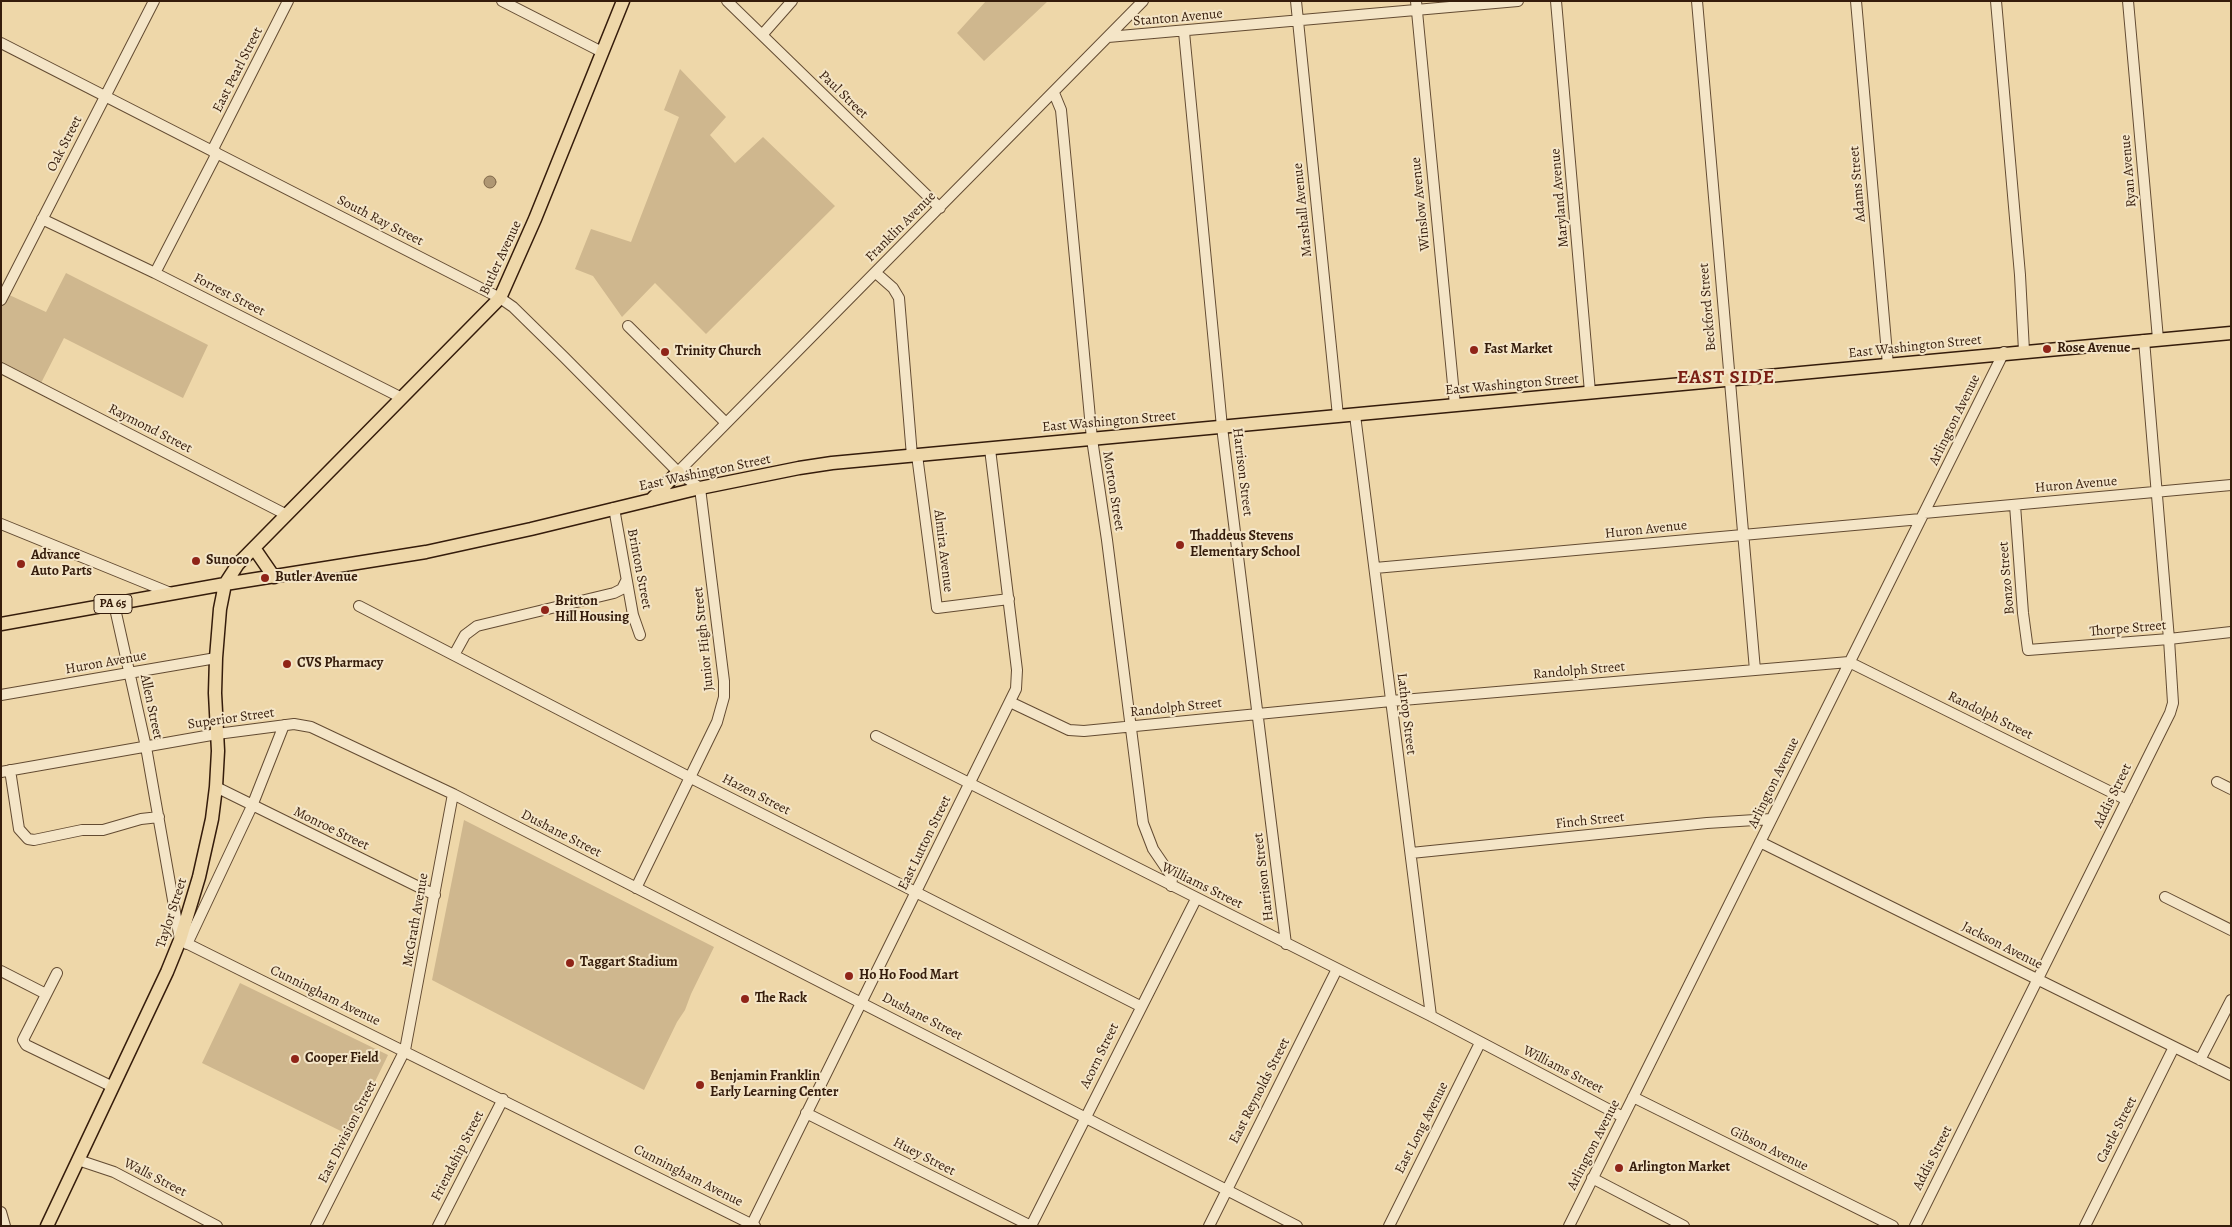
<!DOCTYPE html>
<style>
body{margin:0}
#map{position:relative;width:2232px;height:1227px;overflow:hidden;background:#eed7a9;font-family:Alegreya,serif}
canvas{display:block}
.frame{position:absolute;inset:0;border:2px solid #351c0b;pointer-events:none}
</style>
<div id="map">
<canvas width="2232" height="1227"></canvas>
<div class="frame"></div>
</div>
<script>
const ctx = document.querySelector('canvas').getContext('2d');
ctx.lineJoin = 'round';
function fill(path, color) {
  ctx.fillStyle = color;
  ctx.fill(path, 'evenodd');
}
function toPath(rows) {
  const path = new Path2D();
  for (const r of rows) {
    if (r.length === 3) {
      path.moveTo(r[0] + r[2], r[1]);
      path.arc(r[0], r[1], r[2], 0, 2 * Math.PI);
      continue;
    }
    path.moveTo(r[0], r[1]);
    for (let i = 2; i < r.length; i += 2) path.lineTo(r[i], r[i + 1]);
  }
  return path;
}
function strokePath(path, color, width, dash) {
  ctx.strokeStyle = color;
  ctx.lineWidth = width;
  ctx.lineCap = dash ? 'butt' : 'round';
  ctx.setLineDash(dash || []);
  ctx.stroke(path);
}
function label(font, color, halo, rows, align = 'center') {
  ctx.font = font + ' Alegreya,serif';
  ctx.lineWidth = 4;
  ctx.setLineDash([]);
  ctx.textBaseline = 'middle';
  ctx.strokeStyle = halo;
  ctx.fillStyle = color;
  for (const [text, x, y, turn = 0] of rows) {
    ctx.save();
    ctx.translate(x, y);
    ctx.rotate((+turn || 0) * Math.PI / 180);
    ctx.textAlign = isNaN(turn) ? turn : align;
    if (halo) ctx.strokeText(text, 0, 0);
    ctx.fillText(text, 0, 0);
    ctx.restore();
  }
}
const green = toPath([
 [986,1,1048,1,984,61,957,33],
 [680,69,726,117,710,135,735,163,763,137,835,206,706,334,655,283,622,317,593,276,575,269,591,229,631,242,679,117,664,110],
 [66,273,208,345,183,398,64,338,39,387,1,368,1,300,5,293,46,312],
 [464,820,714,947,691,994,685,1010,677,1022,644,1090,432,980],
 [240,983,388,1055,349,1135,202,1063]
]);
const water = toPath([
 [490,182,6]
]);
const minor = toPath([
 [502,1,602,52],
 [727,1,940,208],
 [1296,1,1338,416],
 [1416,1,1455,405],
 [1556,1,1590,392],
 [1697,1,1755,670],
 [1856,1,1888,365],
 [1996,1,2020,275,2024,351],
 [2128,1,2158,339],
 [1184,32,1222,427,1286,944],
 [762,35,792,1],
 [1108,37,1518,1],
 [1,43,500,298,513,307,564,357,678,472,700,488,724,681,724,697,717,722,636,888],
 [1054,93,1061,110,1092,439,1107,540,1143,823,1153,849,1170,874,1172,879,1171,886],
 [212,151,288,1],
 [42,219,155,273,402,398],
 [155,273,217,153],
 [876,273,893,288,899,298,912,456],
 [1,300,154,1],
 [628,326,726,423],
 [1,368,287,515],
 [1355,415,1431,1016],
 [917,455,937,608,1009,599],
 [678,472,1143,1],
 [2015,505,2023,613,2028,650,2169,639,2231,632],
 [614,508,633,615,640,635],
 [1924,513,2231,485],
 [1,524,173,594],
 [1375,568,1921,519],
 [114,604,146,747,180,940,755,1226],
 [359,606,691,778,1140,1006],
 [454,655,465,635,477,626,614,593,622,589,626,581],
 [1,695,216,658],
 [1010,702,1069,730,1084,731,1391,701,1849,662,2127,800],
 [876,736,1431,1016,1623,1117],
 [10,770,19,829,28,839,34,840,82,830,103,830,141,819,159,817],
 [1,772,217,734,294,724,311,727,453,794,1297,1226],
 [2217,782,2231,789],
 [216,787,435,895],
 [1760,842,2231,1075],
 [1411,853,1707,823,1771,819],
 [2165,897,2231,930],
 [187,944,252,806,284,725],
 [1,971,46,994],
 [57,973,23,1040,26,1045,113,1087],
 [2200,1060,2231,1000],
 [1633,1097,1893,1226],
 [806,1113,1031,1226,1196,899],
 [78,1160,114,1172,217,1226],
 [1592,1178,1684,1226],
 [1,1212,5,1226],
 [316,1226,405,1050,453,794],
 [438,1226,503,1099],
 [751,1226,1016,689,1017,670,990,449],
 [1209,1226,1337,969],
 [1389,1226,1480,1043],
 [1569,1226,2004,352],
 [1915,1226,2170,713,2173,703,2169,639,2144,340],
 [2085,1226,2174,1047]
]);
const major = toPath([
 [651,500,678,472],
 [254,548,274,577],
 [1,624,225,584,426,552,531,529,700,488,799,468,832,463,2231,333],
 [47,1226,167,972,180,940,199,877,212,819,216,787,218,751,215,693,216,658,220,609,225,584,238,564,500,298,535,219,623,1]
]);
const markers = [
 [2047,349,5,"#8f2418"],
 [1474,350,5,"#8f2418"],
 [665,352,5,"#8f2418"],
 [1180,545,5,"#8f2418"],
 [196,561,5,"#8f2418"],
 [21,564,5,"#8f2418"],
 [265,578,5,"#8f2418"],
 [545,610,5,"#8f2418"],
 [287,664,5,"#8f2418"],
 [570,963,5,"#8f2418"],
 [849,976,5,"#8f2418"],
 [745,999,5,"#8f2418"],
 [295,1059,5,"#8f2418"],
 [700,1085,5,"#8f2418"],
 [1619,1168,5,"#8f2418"]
];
const shields = [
 [113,604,38]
];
const shieldNames = [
 ["PA 65",113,604]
];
const streetNames = [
 ["Stanton Avenue",1178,18,-5],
 ["East Pearl Street",238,70,-63],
 ["Paul Street",843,95,44],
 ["Oak Street",65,144,-63],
 ["Ryan Avenue",2129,171,-95],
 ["Adams Street",1858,184,-95],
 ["Maryland Avenue",1560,198,-95],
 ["Winslow Avenue",1421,204,-96],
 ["Marshall Avenue",1303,210,-96],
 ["South Ray Street",380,221,27],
 ["Franklin Avenue",901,227,-45],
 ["Butler Avenue",501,258,-65],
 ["Forrest Street",229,295,27],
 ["Beckford Street",1708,307,-95],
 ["East Washington Street",1915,347,-6],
 ["East Washington Street",1512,385,-5],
 ["Arlington Avenue",1955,420,-64],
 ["East Washington Street",1109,422,-5],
 ["Raymond Street",150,429,27],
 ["Harrison Street",1242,472,83],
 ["East Washington Street",705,473,-12],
 ["Huron Avenue",2076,485,-5],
 ["Morton Street",1113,491,81],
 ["Huron Avenue",1646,530,-6],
 ["Almira Avenue",943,551,83],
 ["Brinton Street",639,569,79],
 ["Bonzo Street",2007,578,-95],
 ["Thorpe Street",2128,629,-5],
 ["Junior High Street",704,639,-96],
 ["Huron Avenue",106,663,-10],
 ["Randolph Street",1579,671,-5],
 ["Allen Street",151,707,78],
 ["Randolph Street",1176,708,-6],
 ["Lathrop Street",1406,714,83],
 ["Randolph Street",1990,716,26],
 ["Superior Street",231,719,-8],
 ["Arlington Avenue",1774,783,-64],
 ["Hazen Street",756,795,27],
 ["Addis Street",2113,796,-64],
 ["Finch Street",1590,821,-6],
 ["Monroe Street",331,829,26],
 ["Dushane Street",561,834,27],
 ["East Lutton Street",925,843,-64],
 ["Harrison Street",1264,877,-97],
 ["Williams Street",1202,886,26],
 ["Taylor Street",172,913,-72],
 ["McGrath Avenue",416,920,-80],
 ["Jackson Avenue",2002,946,27],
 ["Cunningham Avenue",325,996,26],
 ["Dushane Street",922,1017,27],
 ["Acorn Street",1100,1056,-64],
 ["Williams Street",1563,1070,27],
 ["East Reynolds Street",1260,1091,-63],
 ["East Long Avenue",1422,1128,-63],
 ["Castle Street",2117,1130,-63],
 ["East Division Street",348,1132,-63],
 ["Arlington Avenue",1594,1145,-63],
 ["Gibson Avenue",1769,1149,26],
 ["Friendship Street",458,1156,-63],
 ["Huey Street",924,1157,27],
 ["Addis Street",1933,1158,-63],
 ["Cunningham Avenue",688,1176,27],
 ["Walls Street",155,1178,27]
];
const poiNames = [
 ["Rose Avenue",2057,349],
 ["Fast Market",1484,350],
 ["Trinity Church",675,352],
 ["Thaddeus Stevens",1190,537],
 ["Elementary School",1190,553],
 ["Advance",31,556],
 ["Auto Parts",31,572],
 ["Sunoco",206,561],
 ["Butler Avenue",275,578],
 ["Britton",555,602],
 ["Hill Housing",555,618],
 ["CVS Pharmacy",297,664],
 ["Taggart Stadium",580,963],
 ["Ho Ho Food Mart",859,976],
 ["The Rack",755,999],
 ["Cooper Field",305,1059],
 ["Benjamin Franklin",710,1077],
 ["Early Learning Center",710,1093],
 ["Arlington Market",1629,1168]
];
const districtNames = [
 ["EAST SIDE",1726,378]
];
fill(green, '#cfb78e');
fill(water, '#af9773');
strokePath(water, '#7e6649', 1);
strokePath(minor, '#634b32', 12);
strokePath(major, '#351c0b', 15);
strokePath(minor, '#f4e5c7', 10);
strokePath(major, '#eed7a9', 12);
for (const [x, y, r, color] of markers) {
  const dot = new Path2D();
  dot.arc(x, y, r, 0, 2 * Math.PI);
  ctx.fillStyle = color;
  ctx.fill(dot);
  strokePath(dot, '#f4e5c7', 2);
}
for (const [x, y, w] of shields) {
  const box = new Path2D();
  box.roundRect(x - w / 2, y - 9.5, w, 19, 4);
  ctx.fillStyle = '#f4e5c7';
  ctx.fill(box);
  strokePath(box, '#351c0b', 1);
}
label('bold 12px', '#351c0b', null, shieldNames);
label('14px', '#351c0b', '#f4e5c7', streetNames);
label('bold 14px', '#351c0b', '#f4e5c7', poiNames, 'left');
ctx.letterSpacing = '1px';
label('bold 19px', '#7a1f14', '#f4e5c7', districtNames);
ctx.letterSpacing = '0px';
</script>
